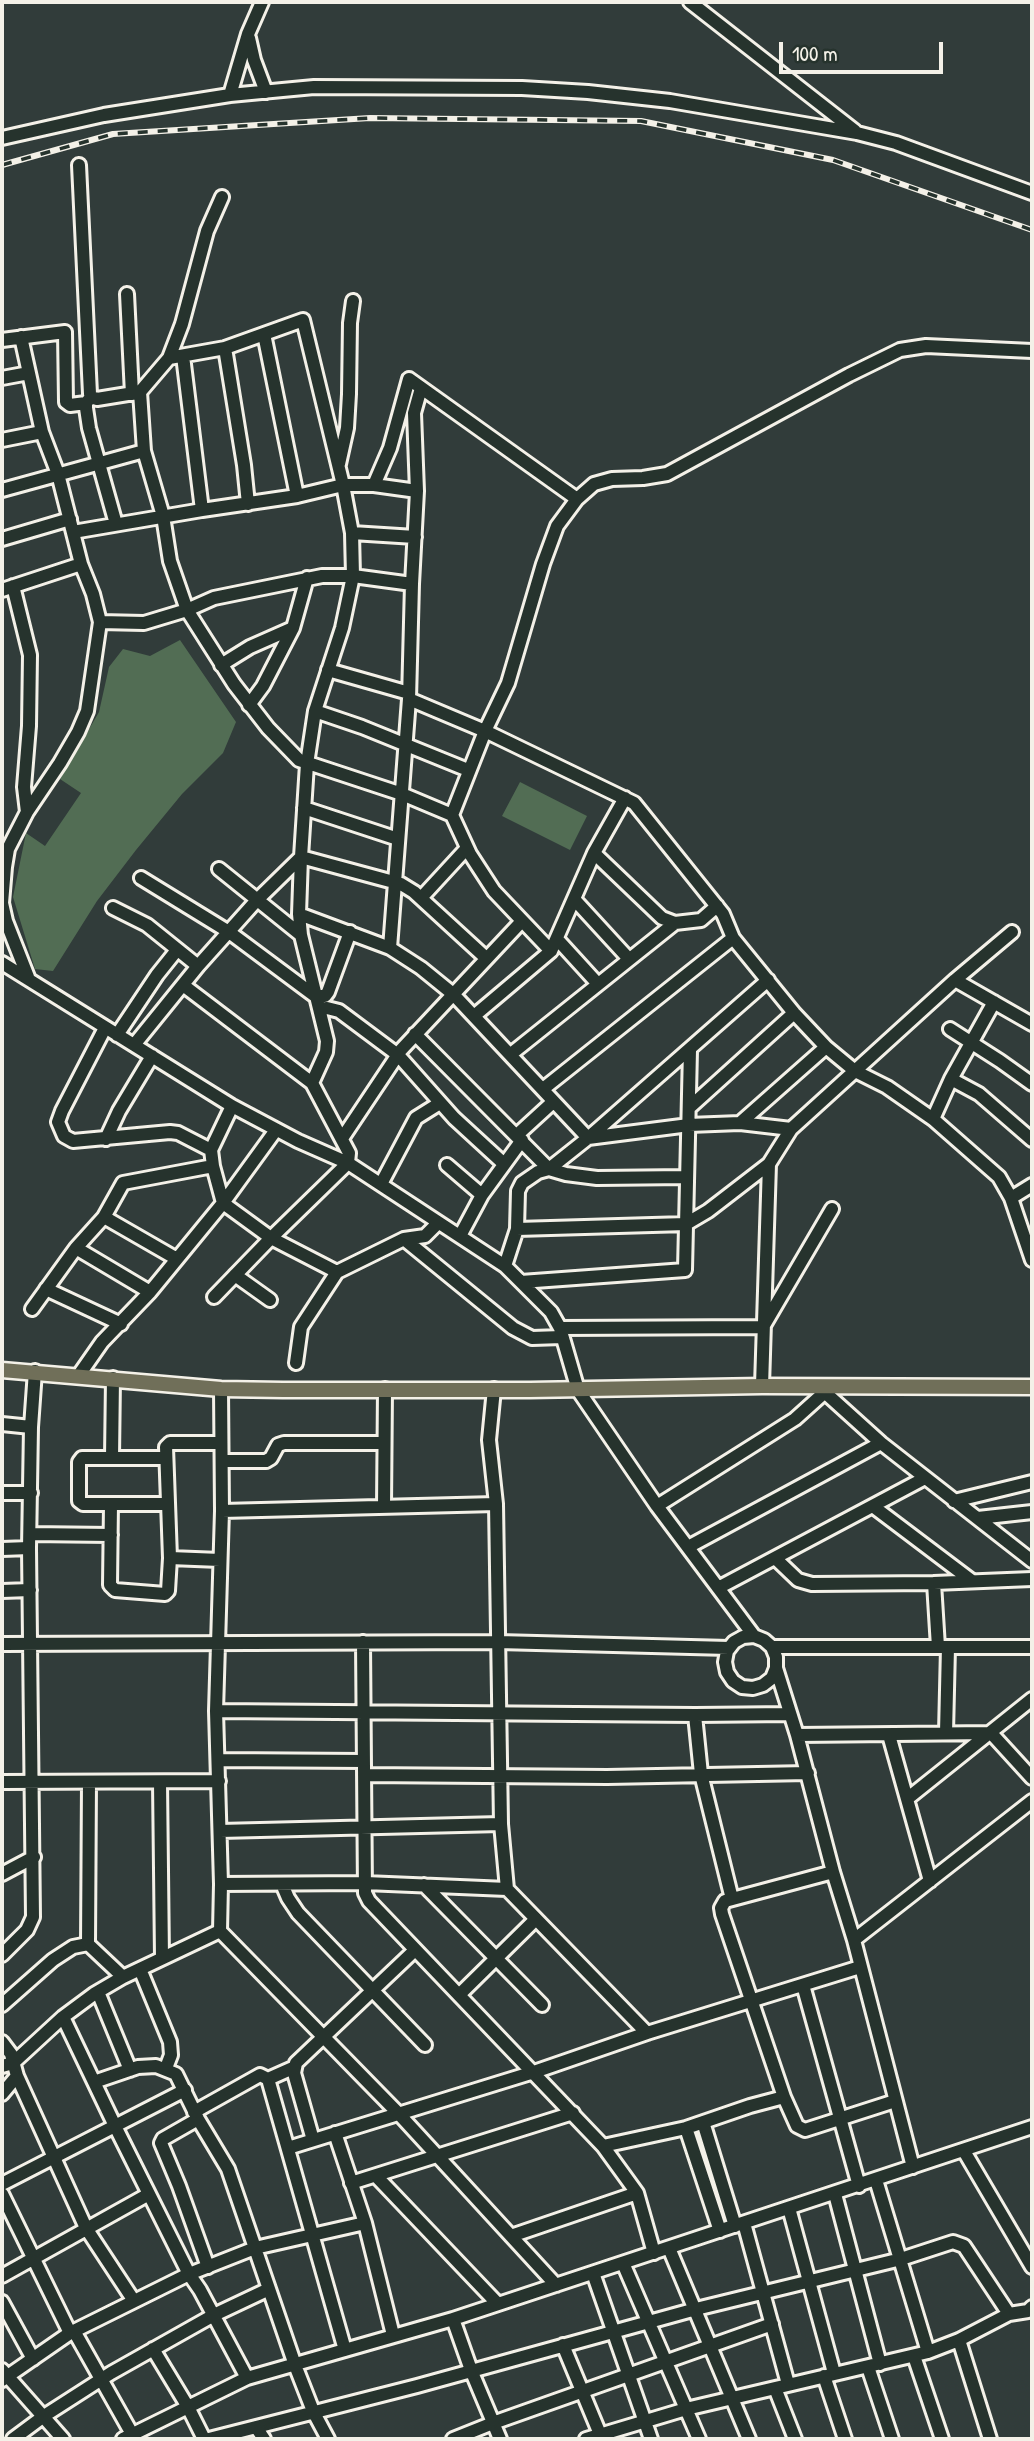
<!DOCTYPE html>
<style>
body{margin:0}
#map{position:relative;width:1034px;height:2441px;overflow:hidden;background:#313c3a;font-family:"Patrick Hand",sans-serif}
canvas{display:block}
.frame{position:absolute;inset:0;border:4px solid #f4f1e8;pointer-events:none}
.scale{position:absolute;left:779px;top:42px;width:164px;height:32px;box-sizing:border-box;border:4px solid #f4f1e8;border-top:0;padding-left:9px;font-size:21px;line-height:24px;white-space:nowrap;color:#f4f1e8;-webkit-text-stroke:5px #26332d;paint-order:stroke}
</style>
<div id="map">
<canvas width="1034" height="2441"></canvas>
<div class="frame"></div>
<div class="scale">100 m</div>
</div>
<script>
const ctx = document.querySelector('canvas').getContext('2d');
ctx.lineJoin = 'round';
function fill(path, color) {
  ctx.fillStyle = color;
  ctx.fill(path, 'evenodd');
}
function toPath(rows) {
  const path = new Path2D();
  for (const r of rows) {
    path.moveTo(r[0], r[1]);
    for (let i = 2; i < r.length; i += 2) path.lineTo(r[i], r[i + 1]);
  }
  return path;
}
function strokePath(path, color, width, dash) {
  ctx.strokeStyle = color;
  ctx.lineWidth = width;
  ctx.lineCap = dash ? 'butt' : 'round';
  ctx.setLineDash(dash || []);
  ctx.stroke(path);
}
const green = toPath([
 [180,640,236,722,223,753,182,794,136,850,97,901,53,971,35,969,13,897,26,833,45,846,81,793,60,779,99,712,109,667,123,649,150,656],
 [520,782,587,816,570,850,502,816]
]);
const minor = toPath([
 [690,2,855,131],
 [249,38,254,60,266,92],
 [230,95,248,34,262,2],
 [2,138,104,115,230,95,314,87,522,88,588,92,670,101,857,133,896,143,1032,193],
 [79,165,90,394,91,397,97,399,140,392,169,358,182,324,207,231,222,197],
 [127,294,132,394],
 [264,334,297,496],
 [21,337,42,432,58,474,81,564,93,594,100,622,87,711,78,732,60,763,27,812,8,849,5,867,2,903,6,921,28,977],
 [2,340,65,332,66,402,70,405,86,403],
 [225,348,244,465,248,504],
 [183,356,202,510],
 [169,358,225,348,303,320,343,485,352,533,353,576,342,628,315,711,307,764,301,857,299,914,301,935,327,1041,326,1052,312,1083],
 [2,378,29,373],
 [140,392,144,451,163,516,170,561,187,610,234,684,268,728,299,760,402,794,452,815,470,854,494,891,551,951],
 [91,397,86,403,86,408,89,428,116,524],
 [2,440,42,432],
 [339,464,347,428,349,394,350,323,353,301],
 [374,485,390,448,409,379,577,499],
 [2,490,144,451],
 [73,532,202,510,297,496,343,485,374,485,417,491],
 [352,533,415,537],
 [2,539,70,519],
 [13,586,30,655,29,726,24,787,27,812],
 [2,590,81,564],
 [100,622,144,623,187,610,214,598,322,576,353,576,412,584],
 [221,665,250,647,293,628],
 [328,670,409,693],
 [409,699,485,731,634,803,723,914,733,938,794,1013,826,1047,855,1071,887,1087,933,1119,999,1177,1011,1198,1032,1260],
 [249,705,263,686,293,628,307,578],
 [315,711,362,727,468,770],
 [304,808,398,839],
 [452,815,485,731,508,683,543,564,557,526,577,499,594,484,612,479,643,478,667,474,849,375,900,350,926,346,1032,351],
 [594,853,662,918,675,923,701,920,717,906],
 [219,869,301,935],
 [141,878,229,932,315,996,325,996,328,992,350,932],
 [421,898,467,848],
 [574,899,629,959],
 [113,908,147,925,198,966],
 [299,914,390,948,421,968,453,994,588,1138,689,1125,740,1123,791,1129],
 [557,939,598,984],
 [390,948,409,699,412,584,417,491,414,413,421,388],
 [2,963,232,1106,298,1141,348,1163,505,1266,551,1312,560,1328,578,1390,657,1506,754,1636],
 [955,980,1032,1024],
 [183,985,312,1083,349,1153,348,1163,271,1238,214,1297],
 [320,1009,327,1008,339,1011,398,1055,454,1118,503,1163],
 [474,1016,551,951,594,853,625,798],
 [105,1028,62,1111,58,1122,64,1136,73,1141,170,1132,178,1133,211,1150],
 [950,1029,1000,1061,1032,1084],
 [415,1034,549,1169,566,1174,597,1178,687,1177],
 [117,1035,157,975,177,950],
 [134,1045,198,966,257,900,301,857,401,884,414,892,486,958],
 [511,1054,675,923],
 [951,1079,979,1094,1032,1140],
 [543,1089,733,938],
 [232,1106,211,1150,213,1166,223,1203,271,1238,337,1272,404,1239,425,1236,438,1223],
 [690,1107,794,1013],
 [933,1119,951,1079,994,1002],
 [740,1123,826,1047],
 [517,1135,553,1102],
 [343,1137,401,1050,522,921],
 [106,1139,119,1111,152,1056],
 [447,1165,482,1195],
 [381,1184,416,1118,440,1103],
 [1011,1198,1032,1185],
 [104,1217,177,1259],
 [517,1229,686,1224,708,1211,769,1164,791,1129,955,980,1012,932],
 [460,1236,482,1195,522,1140],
 [404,1239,513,1328,532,1338,562,1337],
 [76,1248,150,1292],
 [505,1266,517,1229,518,1191,522,1183,538,1172,549,1169,588,1138,768,980],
 [235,1275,270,1300],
 [521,1282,685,1270,690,1050],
 [46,1289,121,1324],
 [32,1309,76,1248,104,1217,123,1183,213,1166],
 [560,1328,763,1327,832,1209],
 [296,1363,301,1327,337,1272],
 [79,1375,102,1342,150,1292,223,1203,276,1130],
 [762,1386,769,1164],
 [819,1387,881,1443,1032,1561],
 [221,1389,222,1511,216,1711,221,1884,220,1931,398,2113,556,2285],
 [494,1389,489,1440,496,1504,501,1824,507,1889,647,2033],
 [2,1424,31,1427],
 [112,1458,113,1378],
 [222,1461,266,1461,271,1458,278,1445,284,1443,384,1443],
 [2,1493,31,1493],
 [954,1501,1032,1482],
 [111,1504,83,1504,79,1501,79,1462,82,1458,166,1458],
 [168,1504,111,1504,110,1585,115,1590,165,1594,168,1591,170,1558],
 [657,1506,795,1419,825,1392],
 [384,1507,385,1389],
 [874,1507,972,1581],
 [222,1511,496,1504],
 [978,1518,1032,1512],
 [30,1534,111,1535],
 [688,1547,881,1443],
 [2,1549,29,1548],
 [775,1558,798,1580,812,1584,934,1583,1032,1579],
 [220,1560,170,1558,166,1447,170,1443,221,1443],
 [934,1583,938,1647],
 [718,1588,925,1478],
 [2,1591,30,1590],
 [363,1642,365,1893,369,1901,603,2146,637,2193,654,2253],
 [2,1644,498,1642,729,1648],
 [772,1647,776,1657,776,1668,772,1678,763,1685,753,1688,742,1687,733,1681,727,1672,725,1662,727,1651,734,1642,743,1637,754,1636,764,1640,772,1647,1032,1647],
 [776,1668,797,1735,833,1872,854,1940,913,2167],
 [216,1711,695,1715,790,1714],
 [695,1715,701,1774,732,1899],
 [946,1733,948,1647],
 [797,1735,991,1733,1032,1778],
 [889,1735,930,1881],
 [218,1760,364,1761],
 [364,1775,607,1777,808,1773],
 [2,1782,219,1781],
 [89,1782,88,1944,123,1977],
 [160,1782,162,1958],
 [907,1799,1032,1699],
 [220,1831,501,1824],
 [833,1872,725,1901,721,1908,722,1914,784,2097,797,2126,805,2130,895,2101],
 [2,1874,34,1857],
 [221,1884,365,1883,507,1889],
 [282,1884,288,1898,298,1913,425,2045],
 [424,1885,542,2005],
 [854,1940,1032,1801],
 [2,1955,27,1930,33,1917,29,1548,31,1427,35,1371],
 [140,1969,170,2042,171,2055,166,2068],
 [803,1985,859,2186],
 [98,1992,130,2070],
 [459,1995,536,1919],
 [2,2005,53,1960,73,1947,88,1944],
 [63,2017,115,2126,189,2274,200,2290,247,2378],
 [2,2042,11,2054,17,2076,86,2228,134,2301],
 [2,2066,13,2063,63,2017,94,1994,123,1977,220,1931],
 [268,2079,295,2067],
 [94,2082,138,2067,156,2066,176,2074,198,2119,228,2169,295,2365,313,2411,328,2439],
 [2,2094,17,2076],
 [194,2112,260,2075,268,2079,345,2350],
 [198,2119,163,2139,161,2143,179,2186,208,2267],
 [703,2122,735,2226],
 [686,2128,720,2231],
 [335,2133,365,2223,393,2335],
 [313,2140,294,2073,296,2063,414,1951],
 [603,2146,686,2128,750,2106,784,2097],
 [288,2148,534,2072,647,2033,860,1967],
 [964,2151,1032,2267],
 [376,2176,497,2303],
 [876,2180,928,2352],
 [351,2183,573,2113],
 [2,2184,185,2090],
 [2,2194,70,2333],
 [835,2194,880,2364],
 [789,2208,834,2373],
 [744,2223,788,2384],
 [511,2236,637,2193],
 [669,2248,749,2439],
 [623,2263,699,2439],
 [593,2273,651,2439],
 [2,2276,149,2194],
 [2,2302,33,2359],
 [453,2319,471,2370,500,2439],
 [74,2331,132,2434],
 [959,2340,990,2439],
 [563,2345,602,2439],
 [153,2349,188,2407,204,2439],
 [914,2356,942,2439],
 [868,2367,892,2439],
 [2,2370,63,2439],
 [824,2376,845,2439],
 [2,2380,70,2333,189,2274,255,2248,365,2223],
 [775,2388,795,2439],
 [256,2427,264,2439],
 [13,2439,44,2416,111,2373,214,2315,269,2289],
 [123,2439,247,2378,453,2319,1032,2127],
 [209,2439,417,2386,696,2309,901,2259,953,2242,964,2246,1009,2314],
 [453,2439,493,2423,772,2324],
 [586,2439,686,2409,928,2352,959,2340,1009,2314,1028,2311,1032,2307]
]);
const major = toPath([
 [2,1370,221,1389,283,1390,530,1390,762,1386,1032,1387]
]);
const rail = toPath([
 [2,165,113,134,370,118,641,121,833,160,1032,230]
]);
fill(green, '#526d54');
strokePath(minor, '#f4f1e8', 18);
strokePath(major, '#f4f1e8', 19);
strokePath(minor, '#26332d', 12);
strokePath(major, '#706f59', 14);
strokePath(rail, '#f4f1e8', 6);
strokePath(rail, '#26332d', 3.5, [10]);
</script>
